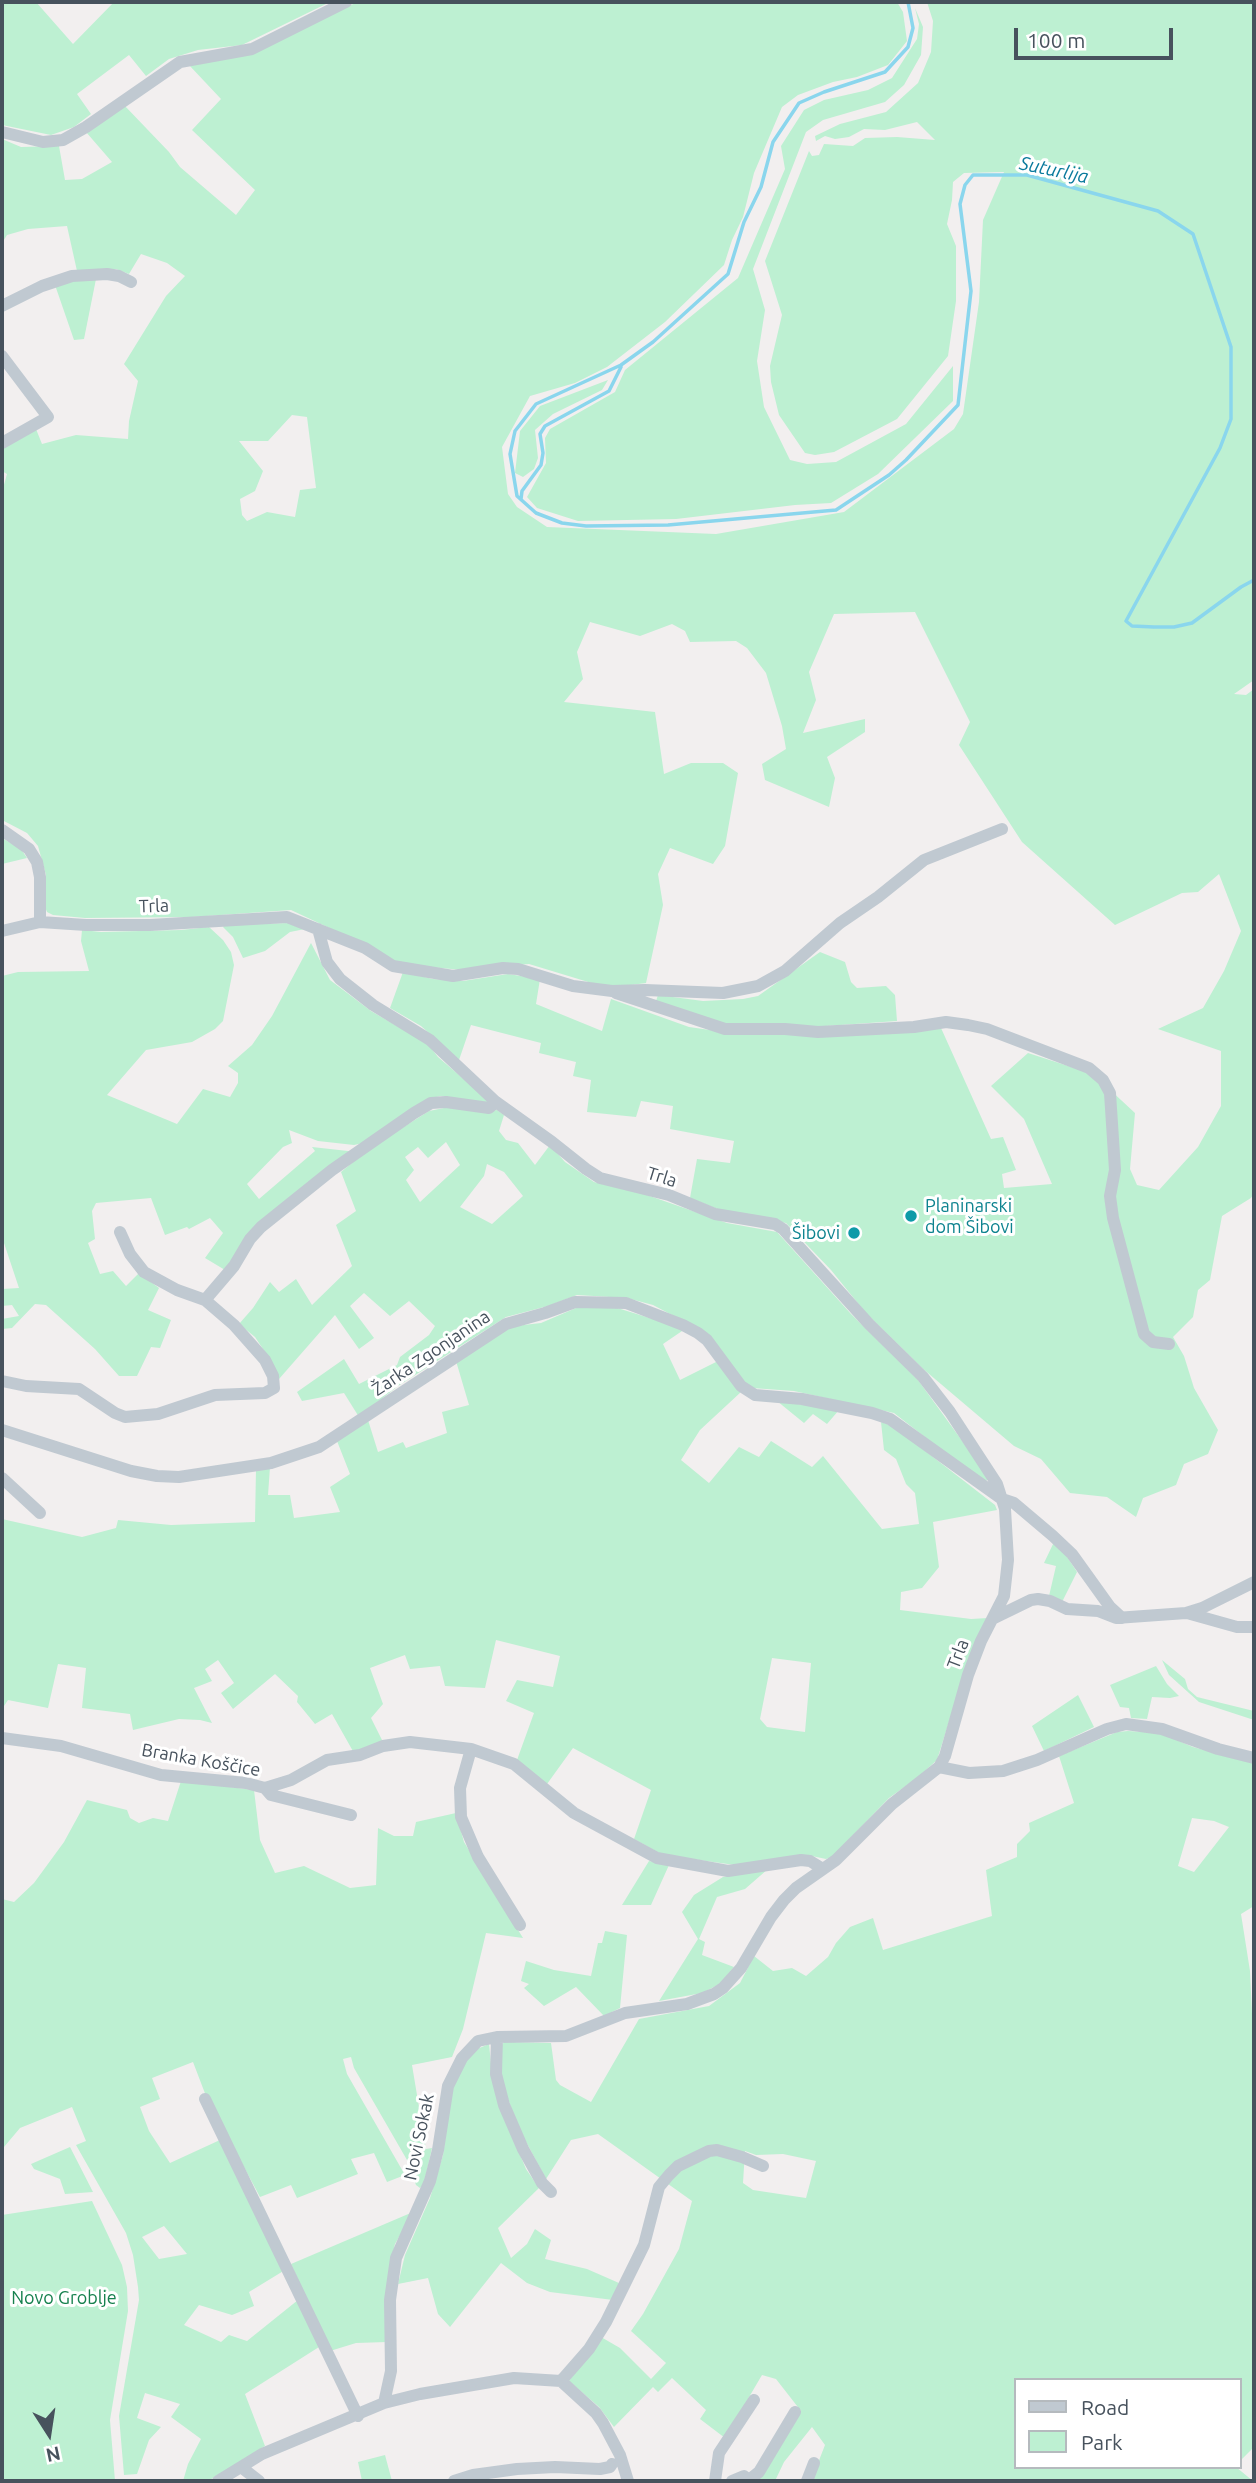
<!DOCTYPE html>
<meta charset="utf-8">
<style>
body{margin:0}
#map{position:relative;width:1256px;height:2483px;overflow:hidden;background:#f2efef;font-family:Ubuntu,sans-serif}
canvas{display:block}
.frame{position:absolute;inset:0;border:4px solid #47525d;pointer-events:none}
.legend{position:absolute;left:1014px;top:2378px;width:228px;height:91px;box-sizing:border-box;background:#fff;border:2px solid #b5babe;margin:0;padding:9px 12px;list-style:none;font-size:21px;color:#47525d}
.legend li{display:flex;align-items:center;gap:14px;height:35px}
.legend b{width:35px;border:2px solid #b5babe}
.north{position:absolute;left:14px;top:2399px;width:70px;height:70px;-webkit-text-stroke:5px #fff;paint-order:stroke;rotate:168deg;font-size:19px;font-weight:700;line-height:28px;text-align:center;color:#47525d}
.north::after{content:'';display:block;margin:auto;width:24px;height:32px;background:#47525d;clip-path:polygon(50% 0,100% 100%,50% 72%,0 100%)}
.scale{position:absolute;left:1014px;top:28px;width:159px;height:32px;box-sizing:border-box;border:4px solid #47525d;border-top:0;padding-left:9px;font-size:21px;line-height:24px;white-space:nowrap;color:#47525d;-webkit-text-stroke:5px #fff;paint-order:stroke}
</style>
<div id="map">
<canvas width="1256" height="2483"></canvas>
<div class="frame"></div>
<ul class="legend">
<li><b style="height:9px;background:#c0c9d1"></b>Road</li>
<li><b style="height:19px;background:#bdf0d2"></b>Park</li>
</ul>
<div class="north">N</div>
<div class="scale">100 m</div>
</div>
<script>
const ctx = document.querySelector('canvas').getContext('2d');
ctx.lineJoin = 'round';
function fill(path, color) {
  ctx.fillStyle = color;
  ctx.fill(path, 'evenodd');
}
function toPath(rows) {
  const path = new Path2D();
  for (const r of rows) {
    path.moveTo(r[0], r[1]);
    for (let i = 2; i < r.length; i += 2) path.lineTo(r[i], r[i + 1]);
  }
  return path;
}
function strokePath(path, color, width, dash) {
  ctx.strokeStyle = color;
  ctx.lineWidth = width;
  ctx.lineCap = dash ? 'butt' : 'round';
  ctx.setLineDash(dash || []);
  ctx.stroke(path);
}
function label(font, color, halo, rows, align = 'center') {
  ctx.font = font + ' Ubuntu,sans-serif';
  ctx.lineWidth = 6;
  ctx.setLineDash([]);
  ctx.textBaseline = 'middle';
  ctx.strokeStyle = halo;
  ctx.fillStyle = color;
  for (const [text, x, y, turn = 0] of rows) {
    ctx.save();
    ctx.translate(x, y);
    ctx.rotate((+turn || 0) * Math.PI / 180);
    ctx.textAlign = isNaN(turn) ? turn : align;
    if (halo) ctx.strokeText(text, 0, 0);
    ctx.fillText(text, 0, 0);
    ctx.restore();
  }
}
const green = toPath([
 [2,2,36,2,73,44,114,2,330,2,242,45,198,50,169,59,146,76,129,55,77,94,91,114,74,127,51,135,2,125],
 [358,2,897,2,903,12,907,41,888,65,857,77,833,82,798,95,782,107,754,173,743,217,732,240,724,265,665,322,607,367,575,383,530,396,502,447,508,494,517,507,547,527,716,534,844,512,954,429,963,414,979,302,983,220,1004,172,964,173,953,182,952,200,947,224,956,246,956,301,948,356,897,419,834,452,815,455,805,453,779,415,771,382,770,366,782,315,765,261,809,151,812,156,819,155,824,144,853,146,865,138,897,137,935,140,917,122,885,130,864,129,849,137,835,139,825,136,816,141,815,136,840,124,886,112,918,83,931,52,933,21,927,2,1254,2,1254,680,1234,694,1246,695,1254,689,1254,1193,1251,1198,1222,1216,1210,1280,1198,1290,1193,1317,1173,1337,1184,1356,1194,1388,1218,1430,1208,1454,1184,1464,1176,1485,1143,1498,1136,1517,1107,1497,1070,1493,1041,1459,1014,1446,922,1368,865,1312,831,1270,786,1223,725,1212,690,1198,697,1159,730,1163,734,1141,670,1129,673,1106,641,1101,636,1117,587,1112,591,1080,573,1076,576,1062,539,1053,541,1043,471,1025,459,1060,421,1026,390,1008,403,972,433,979,463,981,508,974,540,979,536,1004,602,1031,611,999,689,1027,724,1032,941,1028,991,1139,1003,1137,1016,1170,1002,1174,1004,1188,1052,1184,1024,1119,991,1086,1028,1053,1093,1074,1135,1113,1130,1169,1137,1185,1159,1190,1198,1147,1221,1106,1221,1051,1158,1029,1203,1008,1224,971,1241,931,1219,874,1198,892,1182,893,1115,925,1022,842,959,745,970,722,915,612,834,614,809,672,816,700,803,733,865,719,865,732,827,757,835,778,829,807,765,780,762,764,786,749,782,726,766,673,747,648,736,641,690,642,685,631,672,624,640,636,590,622,577,652,583,679,564,702,655,712,664,774,691,763,723,763,738,773,725,846,713,864,670,848,658,874,663,905,646,983,608,988,529,964,463,970,396,964,372,948,291,910,192,917,85,918,53,915,47,912,45,907,46,875,38,846,27,833,2,820,2,492,7,474,2,471,2,448,36,429,42,444,76,435,128,439,129,421,138,381,124,364,166,296,185,276,167,263,141,254,129,274,116,269,77,271,67,226,28,229,7,235,2,243,2,139,21,147,59,146,65,180,82,179,112,162,86,132,124,105,169,152,180,167,236,215,255,190,192,130,221,99,189,65,230,57],
 [292,415,307,417,316,488,300,490,295,517,267,512,247,521,242,515,240,499,255,491,263,471,239,441,268,441],
 [915,8,923,27,921,55,904,85,885,102,823,120,806,132,753,269,765,310,757,361,764,407,790,460,807,464,836,462,906,424,953,366,953,401,878,474,831,503,795,505,676,519,578,521,537,508,527,497,546,463,545,438,550,429,615,392,625,370,738,278,785,169,781,146,804,110,824,100,868,90,892,78,917,39,919,24],
 [79,279,96,279,84,339,74,340,55,285],
 [608,380,602,390,553,414,535,430,538,458,534,469,523,477,515,473,520,431,540,406],
 [2,838,21,849,27,858,2,864],
 [289,923,305,929,290,932,265,951,243,958,233,937,223,927,224,925],
 [209,927,223,940,231,952,234,965,223,1021,215,1029,192,1042,146,1050,107,1095,177,1124,203,1089,230,1097,238,1083,238,1073,228,1066,252,1045,272,1016,311,943,330,980,371,1011,428,1044,438,1057,487,1099,488,1103,441,1096,428,1099,363,1143,354,1145,318,1141,289,1130,292,1143,283,1147,247,1184,259,1199,315,1151,312,1147,348,1151,350,1153,331,1166,225,1270,205,1258,223,1233,210,1218,189,1229,187,1227,165,1235,151,1198,96,1203,92,1211,95,1239,88,1243,100,1274,113,1271,126,1286,139,1273,159,1288,148,1310,171,1320,160,1348,151,1347,137,1376,119,1376,95,1349,46,1305,35,1304,12,1328,2,1329,2,1319,19,1316,12,1305,2,1306,2,1289,19,1288,2,1237,2,976,18,972,89,971,81,941,82,930,101,932,181,930],
 [820,952,845,962,851,982,857,988,886,986,895,995,897,1021,812,1027,732,1025,703,1019,656,1001,658,995,703,1001,743,999,758,996],
 [449,1107,489,1111,497,1110,504,1115,499,1131,506,1140,518,1143,535,1165,550,1145,565,1162,594,1182,647,1195,727,1223,777,1232,851,1314,918,1380,989,1478,984,1483,894,1413,794,1391,752,1388,744,1382,706,1333,653,1305,627,1298,577,1295,548,1306,506,1317,398,1386,359,1417,344,1393,302,1401,297,1392,344,1359,359,1384,397,1365,400,1357,429,1335,435,1326,409,1301,390,1316,364,1293,350,1306,374,1338,359,1349,335,1315,279,1379,271,1361,255,1337,239,1324,253,1308,270,1282,279,1292,296,1279,312,1305,352,1266,336,1225,356,1211,341,1172,370,1148,429,1111],
 [446,1142,460,1165,420,1202,406,1180,414,1170,405,1157,418,1147,428,1158],
 [487,1164,504,1172,523,1196,492,1224,460,1207,484,1176],
 [611,1306,685,1329,663,1344,680,1380,718,1361,741,1392,700,1430,681,1460,709,1483,739,1447,759,1457,771,1441,812,1467,823,1456,882,1529,919,1524,915,1493,906,1484,896,1459,884,1450,881,1422,893,1426,995,1505,997,1510,933,1522,939,1567,922,1588,901,1592,900,1610,971,1619,988,1618,968,1661,937,1760,917,1778,889,1798,832,1857,826,1859,807,1855,735,1865,663,1855,634,1839,651,1790,573,1748,547,1784,517,1760,534,1713,506,1701,517,1680,553,1687,560,1656,496,1640,485,1688,445,1686,440,1666,410,1669,405,1655,370,1668,383,1704,371,1718,383,1742,354,1753,332,1714,315,1724,297,1702,298,1696,275,1674,233,1709,221,1693,234,1683,218,1660,205,1669,212,1681,194,1688,212,1723,200,1720,179,1719,133,1730,130,1714,82,1708,86,1668,58,1664,48,1708,8,1700,2,1709,2,1519,82,1537,116,1528,118,1520,171,1525,255,1522,256,1469,270,1467,268,1495,290,1495,294,1518,340,1512,330,1487,350,1474,337,1441,368,1420,378,1452,403,1442,406,1448,447,1433,442,1412,469,1405,456,1361,506,1327,541,1323,576,1308],
 [772,1658,811,1663,805,1732,767,1727,760,1719],
 [777,1401,839,1410,827,1424,813,1414,804,1423],
 [1054,1542,1064,1552,1077,1572,1062,1602,1049,1596,1056,1566,1044,1563],
 [1162,1660,1185,1679,1188,1689,1197,1697,1254,1711,1254,1720,1199,1702,1169,1675],
 [1156,1666,1167,1684,1179,1696,1170,1698,1152,1697,1147,1719,1131,1718,1129,1708,1120,1707,1110,1685],
 [1078,1695,1094,1727,1044,1751,1032,1726],
 [1128,1731,1160,1733,1193,1747,1253,1763,1254,1906,1241,1914,1250,1971,1252,2014,1254,2013,1254,2447,1240,2461,1240,2380,1016,2380,1016,2467,1236,2467,1253,2481,811,2481,825,2445,812,2427,784,2462,775,2481,758,2481,801,2411,776,2379,762,2375,725,2438,700,2419,706,2410,672,2378,658,2392,653,2387,614,2427,599,2407,569,2381,601,2337,620,2348,651,2379,666,2363,631,2331,643,2314,679,2249,692,2201,598,2134,571,2140,546,2179,517,2125,502,2081,501,2046,504,2042,511,2042,551,2043,556,2080,560,2085,591,2102,639,2019,709,2006,740,1983,754,1956,773,1971,792,1968,806,1976,828,1957,836,1943,850,1927,873,1918,883,1950,992,1916,986,1870,1017,1857,1017,1844,1030,1831,1029,1823,1074,1803,1059,1756,1117,1732],
 [1192,1818,1214,1821,1229,1827,1194,1872,1178,1866],
 [745,2151,756,2155,783,2154,816,2161,806,2198,753,2190,743,2183],
 [181,1781,254,1790,260,1840,275,1873,304,1866,350,1888,376,1885,378,1828,394,1836,413,1836,416,1822,456,1813,464,1842,523,1938,486,1933,463,2029,452,2057,412,2065,426,2149,432,2148,424,2184,420,2188,416,2185,407,2160,354,2068,351,2057,343,2059,347,2074,405,2175,387,2182,374,2153,351,2159,358,2174,297,2198,291,2185,260,2197,206,2096,193,2062,152,2078,160,2099,140,2107,149,2131,170,2163,220,2140,285,2270,249,2292,254,2306,232,2315,199,2305,184,2325,221,2342,229,2335,247,2341,298,2300,319,2347,245,2394,265,2446,208,2481,183,2481,188,2464,201,2439,171,2417,180,2404,145,2393,137,2418,161,2427,149,2440,137,2474,124,2475,119,2416,139,2300,138,2287,133,2255,126,2233,76,2145,86,2141,72,2107,20,2128,4,2147,2,2146,2,1899,14,1902,34,1883,64,1842,87,1800,127,1810,130,1818,139,1823,153,1818,168,1821],
 [164,2226,187,2254,159,2259,142,2237],
 [649,1861,669,1865,651,1905,622,1905],
 [768,1869,745,1889,717,1897,699,1939,705,1942,702,1955,734,1967,720,1984,702,1993,659,2001,698,1939,682,1912,694,1895,723,1877],
 [605,1931,627,1935,620,2008,604,2016,576,1987,544,2006,524,1988,529,1984,521,1981,526,1961,554,1970,591,1976,598,1943,602,1943],
 [489,2044,493,2083,500,2107,526,2169,539,2188,498,2228,511,2258,527,2244,535,2229,551,2240,545,2259,587,2269,619,2283,613,2300,550,2292,527,2283,501,2263,450,2327,438,2314,428,2278,398,2284,405,2255,430,2198,443,2155,452,2089,466,2061,477,2049],
 [70,2147,93,2192,65,2194,60,2179,34,2169,31,2164],
 [92,2201,122,2265,127,2287,128,2311,110,2420,115,2481,2,2481,2,2215],
 [413,2212,395,2244,389,2271,387,2342,356,2343,330,2351,291,2264],
 [385,2455,392,2481,362,2481,358,2462]
]);
const stream = toPath([
 [908,2,913,28,908,47,885,72,824,92,799,103,773,142,761,187,744,222,728,274,653,342,621,365,536,404,515,431,510,454,517,496,536,513,562,523,586,526,668,525,836,510,889,475,906,460,958,405,971,291,960,204,965,185,973,175,1027,175,1158,211,1193,234,1231,347,1231,419,1220,448,1126,621,1132,626,1154,627,1174,627,1192,623,1241,587,1254,580],
 [521,499,522,491,541,465,543,453,540,434,545,426,609,391,621,367]
]);
const minor = toPath([
 [2,132,43,142,63,140,86,127,180,62,252,49,346,2],
 [2,306,42,286,72,276,107,274,119,276,131,282],
 [2,356,48,417,2,443],
 [2,830,29,849,37,862,40,877,40,922],
 [318,929,327,962,340,979,373,1005,430,1040,496,1102,552,1142,586,1169,600,1178,669,1195,715,1214,775,1224,783,1229,869,1324,923,1377,950,1412,997,1484,1005,1509,1008,1560,1004,1596,981,1641,968,1675,945,1756,939,1767],
 [2,931,40,922,86,925,150,925,287,917,365,948,393,966,453,976,503,968,518,969,573,986,612,991,645,990,723,993,758,986,785,971,840,923,878,897,924,860,1002,829],
 [616,993,725,1029,785,1029,818,1032,914,1027,946,1022,968,1025,987,1029,1089,1068,1103,1080,1110,1093,1115,1170,1110,1196,1113,1218,1144,1334,1153,1342,1169,1344],
 [205,1300,234,1266,250,1239,261,1227,332,1170,414,1113,431,1103,446,1102,489,1108,496,1102],
 [2,1381,26,1386,79,1389,115,1413,125,1417,158,1414,215,1395,265,1393,274,1388,273,1376,265,1360,234,1325,205,1300,177,1290,144,1272,130,1254,120,1232],
 [2,1430,131,1471,157,1476,179,1477,271,1463,319,1447,506,1324,545,1313,575,1302,626,1303,683,1325,698,1333,707,1340,741,1386,755,1395,802,1399,872,1413,890,1419,1002,1499,1014,1503,1053,1536,1072,1554,1110,1607,1122,1618],
 [2,1478,40,1513],
 [1187,1613,1237,1627,1254,1627],
 [994,1618,1031,1600,1038,1599,1050,1601,1067,1609,1098,1611,1116,1618,1186,1613,1202,1608,1254,1582],
 [2,1738,61,1746,161,1775,246,1783,265,1788,271,1795,351,1815],
 [471,1749,460,1788,461,1817,478,1857,520,1925],
 [265,1788,291,1780,327,1760,360,1755,383,1746,410,1742,471,1749,514,1764,574,1813,657,1858,728,1871,801,1860,810,1861,823,1869],
 [497,2037,496,2074,504,2105,523,2149,542,2183,551,2192],
 [205,2099,358,2416],
 [561,2381,589,2349,606,2322,644,2245,659,2187,669,2175,678,2166,709,2151,717,2150,742,2157,763,2166],
 [384,2403,391,2371,390,2300,396,2258,430,2181,438,2150,448,2086,462,2058,478,2041,497,2037,566,2036,625,2013,687,2004,714,1994,723,1988,741,1968,771,1917,784,1900,796,1888,836,1860,892,1804,939,1767,969,1773,1003,1771,1037,1760,1107,1729,1126,1724,1162,1729,1218,1749,1254,1758],
 [241,2467,259,2481],
 [749,2480,759,2472,795,2412],
 [218,2481,262,2454,384,2403,420,2394,514,2378,561,2381,596,2413,603,2423,620,2455,628,2481],
 [454,2481,473,2475,517,2469,555,2467,600,2469,610,2467,612,2464],
 [715,2481,719,2453,754,2400],
 [732,2481,744,2476,749,2481],
 [807,2481,814,2463]
]);
const markers = [
 [911,1216,7,"#0f9aa8"],
 [854,1233,7,"#0f9aa8"]
];
const streetNames = [
 ["Trla",154,906,-2],
 ["Trla",662,1177,17],
 ["Žarka Zgonjanina",431,1353,-34],
 ["Trla",958,1654,-69],
 ["Branka Koščice",201,1760,10],
 ["Novi Sokak",419,2137,-78]
];
const cultureNames = [
 ["Planinarski",925,1206],
 ["dom Šibovi",925,1227],
 ["Šibovi",840,1233,"right"]
];
const parkNames = [
 ["Novo Groblje",64,2298]
];
const waterNames = [
 ["Suturlija",1054,170,12]
];
fill(green, '#bdf0d2');
strokePath(stream, '#8ad6ed', 3.5);
strokePath(minor, '#c0c9d1', 12);
for (const [x, y, r, color] of markers) {
  const dot = new Path2D();
  dot.arc(x, y, r, 0, 2 * Math.PI);
  ctx.fillStyle = color;
  ctx.fill(dot);
  strokePath(dot, '#fff', 2.5);
}
label('18px', '#47525d', '#fff', streetNames);
label('18px', '#0d838f', '#fff', cultureNames, 'left');
label('18px', '#16814e', '#fff', parkNames);
label('italic 19px', '#0b7b9d', '#fff', waterNames);
</script>
